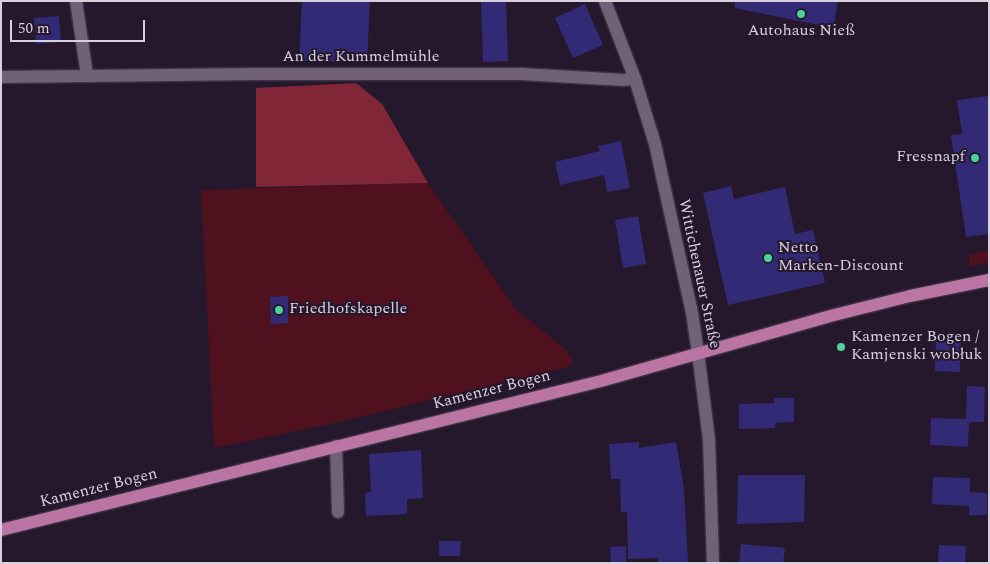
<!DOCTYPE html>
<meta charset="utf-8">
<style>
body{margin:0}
#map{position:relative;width:990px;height:564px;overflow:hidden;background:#25182c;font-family:Spectral,serif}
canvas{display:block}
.frame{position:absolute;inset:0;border:2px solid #d9d0de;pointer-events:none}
.scale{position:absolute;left:10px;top:20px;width:135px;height:22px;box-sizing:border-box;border:2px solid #d9d0de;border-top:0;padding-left:6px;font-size:15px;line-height:18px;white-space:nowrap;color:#d9d0de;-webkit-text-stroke:4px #25182c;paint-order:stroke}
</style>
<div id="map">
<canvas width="990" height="564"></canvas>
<div class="frame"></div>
<div class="scale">50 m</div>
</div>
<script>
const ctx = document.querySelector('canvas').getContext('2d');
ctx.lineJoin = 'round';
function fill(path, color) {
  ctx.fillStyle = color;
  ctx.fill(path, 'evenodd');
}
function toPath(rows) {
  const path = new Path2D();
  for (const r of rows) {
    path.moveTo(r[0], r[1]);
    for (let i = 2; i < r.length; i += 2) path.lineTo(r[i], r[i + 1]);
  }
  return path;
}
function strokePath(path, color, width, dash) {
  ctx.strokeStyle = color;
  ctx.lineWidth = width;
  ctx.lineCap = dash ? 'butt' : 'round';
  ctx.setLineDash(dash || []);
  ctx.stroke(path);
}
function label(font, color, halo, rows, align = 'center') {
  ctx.font = font + ' Spectral,serif';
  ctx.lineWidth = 4;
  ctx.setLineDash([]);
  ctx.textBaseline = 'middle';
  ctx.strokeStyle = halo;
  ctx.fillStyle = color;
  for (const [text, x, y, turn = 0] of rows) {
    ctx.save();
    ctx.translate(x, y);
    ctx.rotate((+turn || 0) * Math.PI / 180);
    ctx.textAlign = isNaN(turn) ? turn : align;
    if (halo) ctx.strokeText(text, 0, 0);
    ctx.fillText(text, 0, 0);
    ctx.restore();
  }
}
const green = toPath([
 [428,183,517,311,563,347,572,358,572,366,326,425,214,448,201,190],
 [989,251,989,262,969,266,969,254]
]);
const forest = toPath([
 [356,83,382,104,428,183,256,187,256,88]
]);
const building = toPath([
 [302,1,370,1,367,62,299,61],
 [481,1,506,1,508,61,483,62],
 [735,1,838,1,833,28,735,8],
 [585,4,603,45,573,58,555,18],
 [59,16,61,42,36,44,34,18],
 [989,96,989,234,966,237,951,135,962,134,957,100],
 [621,141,630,188,607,192,604,175,560,185,555,162,600,151,598,146],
 [731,186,734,199,785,187,795,234,813,230,825,283,728,305,703,193],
 [638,216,646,264,623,268,615,220],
 [288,296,288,323,271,324,270,297],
 [936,336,961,336,960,372,935,371],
 [967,386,985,387,984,422,969,422,968,447,930,445,931,418,966,419],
 [774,398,794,398,794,422,775,423,775,428,739,429,739,404,774,403],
 [639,442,639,448,676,442,684,489,688,563,658,563,658,558,628,559,627,512,621,512,620,479,611,479,609,444],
 [421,450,423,498,407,499,407,514,366,516,365,493,371,492,369,454],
 [738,475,805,475,804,522,737,524],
 [933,477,970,478,970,492,987,493,987,515,969,515,969,506,932,504],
 [439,541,461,541,460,556,439,556],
 [741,544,785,548,783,563,739,563],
 [939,545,966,546,965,563,938,563],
 [626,546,626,563,611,563,610,547]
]);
const minor = toPath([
 [76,1,87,75],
 [1,77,256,74,522,74,623,80,635,79],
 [698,353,709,439,713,563],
 [336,446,338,512]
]);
const secondary = toPath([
 [605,1,635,79,655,144,692,313,698,353]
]);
const primary = toPath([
 [1,530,601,381,834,315,910,296,989,280]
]);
const markers = [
 [801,14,5,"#4dd39a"],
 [975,158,5,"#4dd39a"],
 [768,258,5,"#4dd39a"],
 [279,310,5,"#4dd39a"],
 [841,347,5,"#4dd39a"]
];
const poiNames = [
 ["Autohaus Nieß",801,32,"center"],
 ["Fressnapf",965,158,"right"],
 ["Netto",778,249],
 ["Marken-Discount",778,267],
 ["Friedhofskapelle",289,310],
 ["Kamenzer Bogen /",851,338],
 ["Kamjenski wobłuk",851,356]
];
const streetNames = [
 ["An der Kummelmühle",361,58],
 ["Wittichenauer Straße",698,274,78],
 ["Kamenzer Bogen",492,391,-14],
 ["Kamenzer Bogen",99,489,-14]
];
fill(green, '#4f111d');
fill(forest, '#802636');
fill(building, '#332a75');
strokePath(minor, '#3b3140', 15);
strokePath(secondary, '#3b3140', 15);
strokePath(primary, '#3b3140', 15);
strokePath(minor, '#706179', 12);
strokePath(secondary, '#706179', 12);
strokePath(primary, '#ba75a5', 12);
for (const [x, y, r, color] of markers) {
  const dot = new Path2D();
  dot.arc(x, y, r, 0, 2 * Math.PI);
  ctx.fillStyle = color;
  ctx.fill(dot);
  strokePath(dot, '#25182c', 2);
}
label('16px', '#d9d0de', '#25182c', poiNames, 'left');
label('16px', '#d9d0de', '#25182c', streetNames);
</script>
